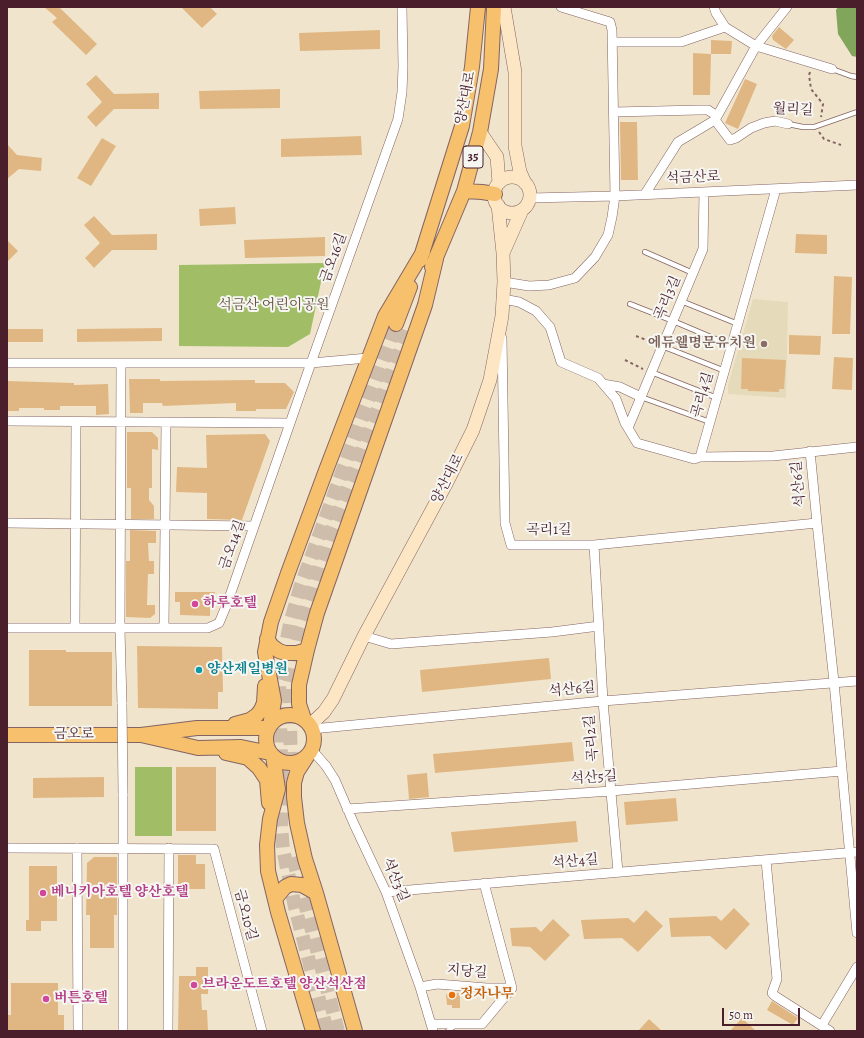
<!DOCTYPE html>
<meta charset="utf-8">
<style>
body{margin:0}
#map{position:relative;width:864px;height:1038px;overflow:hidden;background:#f0e5cc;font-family:Alegreya,serif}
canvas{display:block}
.frame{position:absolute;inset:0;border:8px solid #4a1f2b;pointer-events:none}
.scale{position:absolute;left:722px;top:1008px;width:78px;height:18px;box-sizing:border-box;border:2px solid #4a1f2b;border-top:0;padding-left:5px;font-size:12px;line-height:14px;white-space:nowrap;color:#4a1f2b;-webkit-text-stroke:3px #f6f6f2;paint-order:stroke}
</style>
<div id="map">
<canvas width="864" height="1038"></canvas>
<div class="frame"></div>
<div class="scale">50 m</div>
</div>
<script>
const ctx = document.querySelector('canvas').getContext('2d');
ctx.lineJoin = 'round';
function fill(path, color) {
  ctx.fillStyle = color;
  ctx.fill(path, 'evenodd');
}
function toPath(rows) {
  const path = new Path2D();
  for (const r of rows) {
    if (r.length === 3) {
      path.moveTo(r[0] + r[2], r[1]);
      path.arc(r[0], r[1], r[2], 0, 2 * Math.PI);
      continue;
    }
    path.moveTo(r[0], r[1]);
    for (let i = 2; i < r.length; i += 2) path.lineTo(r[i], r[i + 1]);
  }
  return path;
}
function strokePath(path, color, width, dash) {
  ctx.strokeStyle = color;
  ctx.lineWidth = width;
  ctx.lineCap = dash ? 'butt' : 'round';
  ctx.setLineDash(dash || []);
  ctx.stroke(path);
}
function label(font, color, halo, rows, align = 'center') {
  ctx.font = font + ' Alegreya,"Noto Serif KR",serif';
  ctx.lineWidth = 4;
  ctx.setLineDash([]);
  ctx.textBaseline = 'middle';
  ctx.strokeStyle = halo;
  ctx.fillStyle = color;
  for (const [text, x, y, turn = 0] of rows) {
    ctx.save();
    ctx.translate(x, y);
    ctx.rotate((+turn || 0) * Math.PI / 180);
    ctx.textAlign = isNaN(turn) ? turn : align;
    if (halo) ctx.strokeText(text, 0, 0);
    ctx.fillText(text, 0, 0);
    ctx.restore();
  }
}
const built = toPath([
 [753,299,788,302,786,398,728,394,728,385]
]);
const green = toPath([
 [325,263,310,334,288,347,179,346,179,265],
 [135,767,172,767,172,836,135,836]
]);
const forest = toPath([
 [838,7,857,7,857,57,852,56,838,34,836,10]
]);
const building = toPath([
 [44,7,59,7,97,44,86,55,52,22,57,18],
 [181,7,210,7,217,14,202,28],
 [779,27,794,40,786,49,773,40,772,36],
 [380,30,380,49,300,51,299,33],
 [711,40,732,41,731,54,711,54],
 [693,53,711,54,710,95,693,95],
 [96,75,114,94,159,93,159,109,114,109,96,127,87,117,102,102,86,84],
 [745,79,757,84,738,129,725,123],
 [280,89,280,108,200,109,199,91],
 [620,122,637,122,638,180,621,180],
 [361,136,362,155,281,157,281,139],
 [102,138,116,146,91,186,77,178],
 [7,144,17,155,42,158,41,171,19,169,7,179],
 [235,207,236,224,200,226,199,209],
 [94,216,112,235,157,234,157,250,112,250,94,268,85,258,100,243,84,225],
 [796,234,827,235,827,254,795,253],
 [325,237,325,256,245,258,244,240],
 [7,240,18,251,7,262],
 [834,276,852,277,850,334,832,334],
 [162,328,162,341,77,342,77,329],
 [7,329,43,329,43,342,7,342],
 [789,335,821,336,820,355,789,354],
 [834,357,853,358,852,390,832,389],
 [742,358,786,360,784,389,779,389,779,392,748,391,748,389,741,389],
 [129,379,160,379,160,381,255,380,255,383,285,383,294,392,286,409,256,409,256,411,236,411,236,403,163,406,162,403,143,403,143,413,130,413],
 [7,381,74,383,74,385,108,384,109,414,96,415,96,406,60,406,60,410,44,410,44,408,19,408,19,411,7,411],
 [127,432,152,432,158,438,158,450,152,449,152,488,149,488,149,500,154,506,154,519,131,519,131,488,127,488],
 [265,434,270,441,242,520,207,519,207,493,176,492,177,467,207,468,206,435],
 [130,530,156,531,156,543,148,543,149,561,154,561,154,574,148,574,147,605,155,605,155,614,150,618,126,617,126,561,130,561],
 [175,592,215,592,214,604,210,604,210,616,180,615,180,602,175,602],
 [137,646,222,647,223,692,218,692,218,709,138,708],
 [29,650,66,650,66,652,112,652,112,706,29,706],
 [549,658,551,679,422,692,420,670],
 [572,742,574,761,435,773,433,754],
 [176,767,216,767,216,831,176,831],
 [427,773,429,797,409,799,407,775],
 [104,777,104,797,33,798,33,778],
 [676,798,678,821,626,825,624,802],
 [576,821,578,842,454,852,451,832],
 [178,855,196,855,196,864,205,864,205,889,178,889],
 [94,857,117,857,117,915,114,915,114,948,90,948,90,915,86,915,87,863],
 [29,866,57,866,57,921,41,921,41,931,26,931,26,920,29,920],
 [734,908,750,924,726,950,710,936,671,937,669,918,716,916,721,921],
 [646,910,663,926,638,952,622,938,584,939,581,920,628,918,634,923],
 [553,919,570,935,545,961,530,947,512,946,510,928,536,927,541,932],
 [196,967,208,967,208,994,201,994,202,1010,207,1010,208,1031,178,1031,179,976,196,976],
 [11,983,58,983,58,1015,64,1015,64,1031,7,1031,7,1015,11,1015],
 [460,993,460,1008,452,1008,452,1005,447,1005,446,994],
 [772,1001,798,1018,793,1025,767,1010],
 [742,1018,756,1031,730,1031],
 [649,1019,662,1031,638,1031]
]);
const primaryTunnel = toPath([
 [290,787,291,764,289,684,301,628,328,540,409,328],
 [293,857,338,1031],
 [327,1031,295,907,283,849,281,826,282,802,279,680,290,624,300,588,396,324]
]);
const path = toPath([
 [810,72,809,75,811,89,823,104,821,117],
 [819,132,824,139,841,145],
 [636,336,654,343],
 [625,360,643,369]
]);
const lane = toPath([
 [832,69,851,76,857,77],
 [788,124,803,127,814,127,857,112],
 [645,252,693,273],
 [681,301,738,324],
 [630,304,673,321,732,346],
 [662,346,725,371],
 [651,372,717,398],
 [641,397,710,422],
 [448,1031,455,1025]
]);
const street = toPath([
 [714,7,716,13,725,27,756,46,832,69],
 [612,42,681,42,725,27],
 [614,112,699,110,708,110,717,116],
 [715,120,730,140,736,138,751,128,764,123,775,121,788,124],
 [645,194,678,142,715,120,756,46,787,7],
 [530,198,615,196,857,185],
 [504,282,529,286,549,285,575,278,595,257,608,235,612,217,615,196,612,30,610,22,561,7],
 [503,299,519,302,536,311,550,327,561,362,598,378,616,399,625,423,637,443,694,459,700,457,773,456,857,447],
 [502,338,505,523,511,545,594,545,817,523],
 [7,363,311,363,368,358],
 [121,363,120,629,122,704],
 [603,384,620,387,641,397],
 [7,421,289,423],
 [628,428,703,249,704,192],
 [810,451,817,523,834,682,857,933],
 [700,457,776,189],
 [7,523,254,526],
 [594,545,603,701,618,872],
 [7,628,208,628,219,623,227,604,311,363,398,119,402,92,403,67,402,7],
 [75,628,76,422],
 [164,628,166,423],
 [364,636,391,644,552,632,599,626],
 [312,729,603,701,857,681],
 [312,750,326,766,335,780,354,824,386,892,420,987,433,1031],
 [123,794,123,1031],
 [347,809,611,791,842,771],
 [7,848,214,849,262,1031],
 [77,848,78,1031],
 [766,860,777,979,772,993,775,996,830,1031],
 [484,883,512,988],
 [386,892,857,852],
 [420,987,437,984,487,988,512,988],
 [431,1024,482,1024,512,988],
 [822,1025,857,967],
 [168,1031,169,848]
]);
const secondary = toPath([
 [504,7,515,72,515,146,520,172,525,183],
 [480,132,497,157,499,183],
 [512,195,18],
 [503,253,522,210],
 [310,725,324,712,333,699,364,636,446,484,473,430,490,380,502,316,504,282,503,253,498,205]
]);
const primary = toPath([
 [464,191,482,192,495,194],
 [420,260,462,126,472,67,478,7],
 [432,267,464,191,480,132,491,69,494,7],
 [396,324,410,287],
 [267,639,272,646,279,651,285,653,297,653,307,650],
 [290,739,24],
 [304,719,299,704,299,685,307,650,317,613,425,305,436,259],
 [235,724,250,720,257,715,261,710,264,703,265,686],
 [270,726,274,701,265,652,271,622,288,573,325,473,385,316,423,252],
 [269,728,197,728,141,735,198,748,241,747,270,753],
 [7,735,141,735],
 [226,753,248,758,259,768,267,780,269,803],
 [308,755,297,772,294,783,294,797,297,823,305,859,316,893,355,1031],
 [273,756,278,789,270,819,267,845,268,871,278,912,313,1031],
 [275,899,285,887,291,884,302,885,316,893]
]);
const streetBridge = toPath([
 [122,704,123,794]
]);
const markers = [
 [764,344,4,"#8d6e63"],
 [195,604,4,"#d1479c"],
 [199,670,4,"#0f9aa8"],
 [43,893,4,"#d1479c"],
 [194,985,4,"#d1479c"],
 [452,995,4,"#e8710a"],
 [46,999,4,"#d1479c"]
];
const shields = [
 [473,157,20]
];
const shieldNames = [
 ["35",473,157]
];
const streetNames = [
 ["양산대로",466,98,-79],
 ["월리길",793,110,3],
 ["석금산로",693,178,-2],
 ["금오16길",334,258,-70],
 ["곡리3길",668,298,-67],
 ["곡리4길",703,395,-74],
 ["양산대로",448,479,-63],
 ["석산6길",799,484,-95],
 ["곡리1길",549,531],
 ["금오14길",233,545,-71],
 ["석산6길",572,690,-5],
 ["금오로",74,735],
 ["곡리2길",592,738,-95],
 ["석산5길",594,778,-4],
 ["석산4길",575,862,-5],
 ["석산3길",395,880,67],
 ["금오10길",245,915,75],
 ["지당길",467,972,4]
];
const parkNames = [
 ["석금산 어린이공원",274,306]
];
const educationNames = [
 ["에듀웰명문유치원",756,344]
];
const hotelNames = [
 ["하루호텔",203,604],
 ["베니키아호텔 양산호텔",51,893],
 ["브라운도트호텔 양산석산점",202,985],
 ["버튼호텔",54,999]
];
const cultureNames = [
 ["양산제일병원",207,670]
];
const foodNames = [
 ["정자나무",460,995]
];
fill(built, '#e5dbba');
fill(green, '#a1be66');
fill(forest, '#80a55b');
fill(building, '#e0b783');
strokePath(primaryTunnel, '#cfbdac', 14, [14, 7]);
strokePath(lane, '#846463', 6);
strokePath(street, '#846463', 10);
strokePath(secondary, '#846463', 14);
strokePath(primary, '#846463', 16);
strokePath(path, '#846463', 2, [3, 3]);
strokePath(lane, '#fff', 4.5);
strokePath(street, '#fff', 9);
strokePath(secondary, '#fce6c4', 13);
strokePath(primary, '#f7c06c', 14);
strokePath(streetBridge, '#846463', 10, []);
strokePath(streetBridge, '#fff', 9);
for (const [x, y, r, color] of markers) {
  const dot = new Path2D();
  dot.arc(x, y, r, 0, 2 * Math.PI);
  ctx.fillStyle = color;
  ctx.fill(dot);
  strokePath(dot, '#f6f6f2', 1.5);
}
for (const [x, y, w] of shields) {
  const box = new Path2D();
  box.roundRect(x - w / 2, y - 11, w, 22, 3);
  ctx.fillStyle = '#f6f6f2';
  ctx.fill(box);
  strokePath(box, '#4a1f2b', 1);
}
label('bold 13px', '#4a1f2b', null, shieldNames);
label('14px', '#4a1f2b', '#f6f6f2', streetNames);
label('14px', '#644f3d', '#f6f6f2', parkNames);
label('bold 14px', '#785e54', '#f6f6f2', educationNames, 'right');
label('bold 14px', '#b23c85', '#f6f6f2', hotelNames, 'left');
label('bold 14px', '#0d838f', '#f6f6f2', cultureNames, 'left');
label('bold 14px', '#c56008', '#f6f6f2', foodNames, 'left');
</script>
